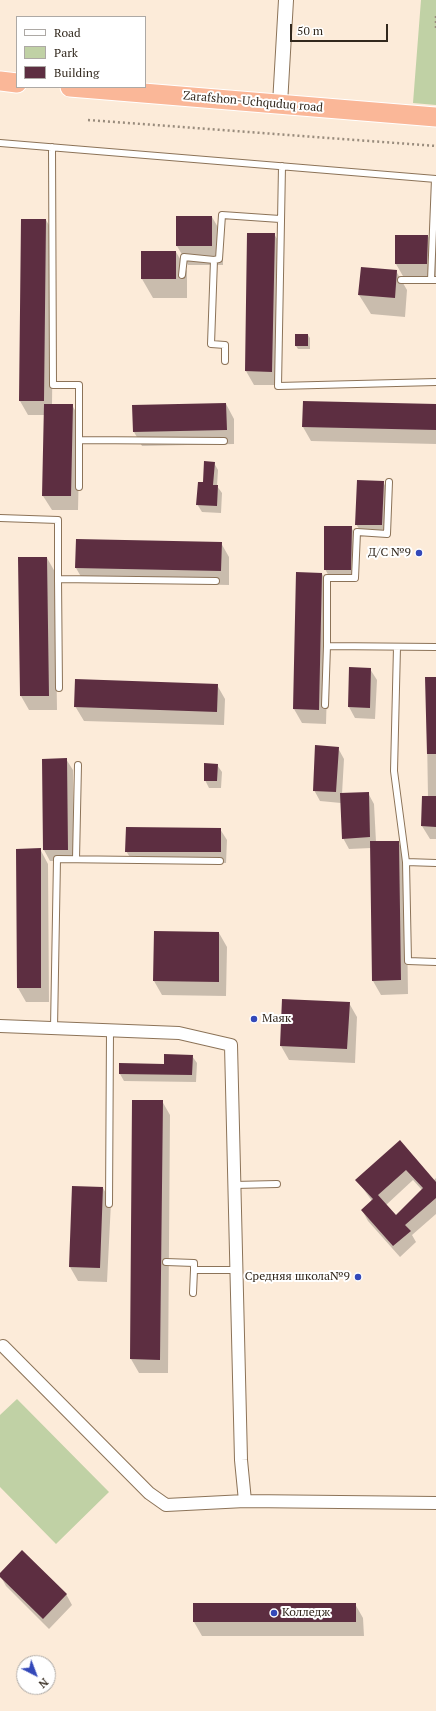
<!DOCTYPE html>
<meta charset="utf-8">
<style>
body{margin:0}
#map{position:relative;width:436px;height:1711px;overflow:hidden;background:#fcebd9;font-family:"PT Serif",serif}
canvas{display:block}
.legend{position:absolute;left:16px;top:16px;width:130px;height:72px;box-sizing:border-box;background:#fff;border:1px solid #ada9a5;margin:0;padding:5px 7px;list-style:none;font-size:12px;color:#32281d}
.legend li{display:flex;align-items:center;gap:8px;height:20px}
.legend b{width:20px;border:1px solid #ada9a5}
.north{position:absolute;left:16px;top:1655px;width:40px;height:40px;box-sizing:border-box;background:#fff;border:1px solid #ada9a5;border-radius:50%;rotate:138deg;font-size:11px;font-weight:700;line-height:16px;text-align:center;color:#32281d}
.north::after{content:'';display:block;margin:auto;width:14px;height:18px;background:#3348b9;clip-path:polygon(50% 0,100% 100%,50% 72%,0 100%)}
.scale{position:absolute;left:290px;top:24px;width:98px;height:18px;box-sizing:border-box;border:2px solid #32281d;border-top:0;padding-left:5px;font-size:12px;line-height:14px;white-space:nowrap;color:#32281d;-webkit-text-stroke:3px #fff;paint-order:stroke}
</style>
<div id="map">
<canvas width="436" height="1711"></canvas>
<ul class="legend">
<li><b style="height:5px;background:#fff"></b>Road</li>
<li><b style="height:11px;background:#c0d1a5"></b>Park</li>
<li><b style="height:11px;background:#5d2e41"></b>Building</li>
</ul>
<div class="north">N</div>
<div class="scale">50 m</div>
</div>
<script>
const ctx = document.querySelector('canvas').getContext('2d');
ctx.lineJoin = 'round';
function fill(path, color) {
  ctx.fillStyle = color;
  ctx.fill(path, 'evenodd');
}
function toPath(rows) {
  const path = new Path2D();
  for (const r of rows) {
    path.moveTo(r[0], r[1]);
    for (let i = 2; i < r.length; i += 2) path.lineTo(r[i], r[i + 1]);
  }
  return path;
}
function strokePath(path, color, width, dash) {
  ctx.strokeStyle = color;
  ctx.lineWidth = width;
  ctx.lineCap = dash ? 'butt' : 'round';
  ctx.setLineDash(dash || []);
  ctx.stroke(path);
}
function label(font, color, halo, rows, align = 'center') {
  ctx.font = font + ' "PT Serif",serif';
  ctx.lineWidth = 4;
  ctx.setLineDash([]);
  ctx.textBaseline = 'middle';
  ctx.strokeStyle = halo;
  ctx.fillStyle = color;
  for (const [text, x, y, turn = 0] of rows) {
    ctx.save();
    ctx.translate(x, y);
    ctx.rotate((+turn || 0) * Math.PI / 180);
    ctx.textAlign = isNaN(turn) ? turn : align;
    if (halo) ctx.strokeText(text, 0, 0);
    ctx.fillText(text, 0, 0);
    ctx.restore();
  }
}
const green = toPath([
 [421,0,436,0,436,105,413,103],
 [17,1399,109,1492,56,1544,0,1487,0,1415]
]);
const shadow = toPath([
 [212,217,223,236,223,265,188,265,177,246],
 [46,220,54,234,52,405,72,405,80,419,78,510,52,510,43,496,45,415,28,415,20,401],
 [274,234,283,248,280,385,254,385,246,371],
 [396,236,428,236,436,250,436,283,407,283,396,264],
 [142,252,176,252,187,271,187,298,153,298,142,279],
 [396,271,407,290,405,317,371,314,359,295],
 [308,335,310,338,310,349,298,349,296,346],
 [226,404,234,419,234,444,142,446,134,432],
 [436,405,436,444,311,441,303,427],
 [214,463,218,470,217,486,222,493,221,513,202,512,197,504,204,483],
 [383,482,389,493,388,536,363,535,356,524],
 [351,527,357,538,357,581,331,580,325,569],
 [77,540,221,543,229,557,229,585,84,582,76,568],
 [47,558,55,572,57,710,29,710,21,696],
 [297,573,322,574,330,588,326,724,302,723,294,709],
 [350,668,370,669,377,680,375,719,355,718,349,707],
 [426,678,436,678,436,839,430,839,422,826,423,797,428,797],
 [217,685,225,699,224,725,84,721,75,706],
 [338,748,344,759,342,794,368,793,374,804,376,842,398,842,406,856,408,994,381,995,373,981,371,848,349,849,343,838,341,803,320,801,314,790],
 [66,759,73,770,74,861,50,861,44,850],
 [217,765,222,772,221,788,209,788,205,780],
 [220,829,227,840,226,863,133,862,126,851],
 [40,849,48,864,49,1002,26,1002,18,988],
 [219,933,227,947,226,996,162,995,154,981],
 [349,1003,357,1017,355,1063,289,1060,281,1046],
 [192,1056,197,1063,196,1082,124,1081,120,1074,164,1065],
 [133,1101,162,1101,170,1115,168,1373,139,1373,131,1359],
 [400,1141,433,1181,436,1178,436,1214,412,1235,416,1242,400,1257,368,1221,362,1210,372,1201,357,1180],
 [413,1180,422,1190,396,1216,386,1205],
 [103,1188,111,1202,107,1282,78,1281,70,1267],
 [0,1575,66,1594,72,1605,49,1629,6,1586],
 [194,1604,355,1604,363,1618,364,1636,202,1636,194,1622]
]);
const building = toPath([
 [176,216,212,216,212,246,176,246],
 [21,219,46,219,44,401,19,401],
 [247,233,275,233,272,372,245,371],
 [395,235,428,235,427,264,395,264],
 [141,251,176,251,176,279,141,279],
 [361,267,397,270,395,298,358,295],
 [295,334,308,334,308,346,295,346],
 [303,401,436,404,436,430,302,427],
 [226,403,227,430,133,432,132,405],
 [44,404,73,404,71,496,42,496],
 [204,461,215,462,213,485,218,485,217,506,196,505,198,482,203,482],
 [357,480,384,481,382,525,355,525],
 [324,526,352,526,351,570,324,570],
 [76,539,222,542,221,571,75,568],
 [18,557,47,557,49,696,20,696],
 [296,572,322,573,319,710,293,709],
 [349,667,371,668,370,708,348,707],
 [425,677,436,677,436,754,427,754],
 [75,679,218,684,217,712,74,707],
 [315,745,339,747,336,792,313,791],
 [67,758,68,850,43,850,42,759],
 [204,763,218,764,217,781,204,781],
 [369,792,370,837,342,839,340,793],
 [422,796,436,796,436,827,421,826],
 [126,827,221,828,221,852,125,852],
 [370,841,399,841,401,980,372,981],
 [41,848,41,988,17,988,16,849],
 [154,931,219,932,219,982,153,981],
 [282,999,350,1002,347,1049,280,1046],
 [164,1054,193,1055,192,1075,119,1074,119,1063,164,1064],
 [132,1100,163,1100,160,1360,130,1359],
 [400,1140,436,1182,436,1198,405,1225,411,1231,393,1246,361,1210,373,1199,355,1180],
 [406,1170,423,1188,396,1215,378,1195],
 [72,1186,103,1187,100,1268,69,1267],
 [22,1550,67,1594,43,1619,0,1577,0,1573],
 [193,1603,356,1603,356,1622,193,1622]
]);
const path = toPath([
 [436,16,436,30],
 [88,120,436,146]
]);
const service = toPath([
 [0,143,436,179],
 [52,147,53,385,79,385,79,487],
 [282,166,278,386,436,382],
 [214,260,219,259,222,215,280,219],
 [182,275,184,257,214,260,211,344,225,345,225,361],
 [401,280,436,280],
 [431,280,435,179],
 [79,440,224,441],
 [0,518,58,520,58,579],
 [327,646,327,578,355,578,357,532,387,534,389,482],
 [397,647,394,771,406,862,408,961,436,962],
 [59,688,58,579,216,581],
 [325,705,327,646,436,647],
 [76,859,78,765],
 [406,862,436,863],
 [54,1028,57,859,220,861],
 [234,1185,277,1184],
 [109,1204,110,1031],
 [166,1262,194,1263,194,1270],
 [193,1293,194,1270,236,1270]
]);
const minor = toPath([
 [0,1026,179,1033,231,1045,241,1460,245,1501],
 [3,1346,149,1493,166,1505,245,1501,436,1503]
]);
const tertiary = toPath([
 [280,104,286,0]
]);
const trunk = toPath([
 [0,81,17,83],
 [70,87,436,117]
]);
const markers = [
 [419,553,4,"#3348b9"],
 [254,1019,4,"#3348b9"],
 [358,1277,4,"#3348b9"],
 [274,1613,4,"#3348b9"]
];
const streetNames = [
 ["Zarafshon-Uchquduq road",253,102,5]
];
const poiNames = [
 ["Д/С №9",411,553],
 ["Маяк",262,1019,"left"],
 ["Средняя школа№9",350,1277],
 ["Колледж",282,1613,"left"]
];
fill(green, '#c0d1a5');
fill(shadow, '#0003');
fill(building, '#5d2e41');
strokePath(service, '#8c7358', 8);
strokePath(minor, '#8c7358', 14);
strokePath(tertiary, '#8c7358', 16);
strokePath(trunk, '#fff', 21);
strokePath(path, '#998c7d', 2.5, [2, 3]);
strokePath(service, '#fff', 6);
strokePath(minor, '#fff', 12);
strokePath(tertiary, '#fff', 14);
strokePath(trunk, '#fab798', 19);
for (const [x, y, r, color] of markers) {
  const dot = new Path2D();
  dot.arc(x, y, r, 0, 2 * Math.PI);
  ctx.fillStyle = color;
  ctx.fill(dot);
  strokePath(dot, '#fff', 1.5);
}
label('12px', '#32281d', '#fff', streetNames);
label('12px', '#32281d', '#fff', poiNames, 'right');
</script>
